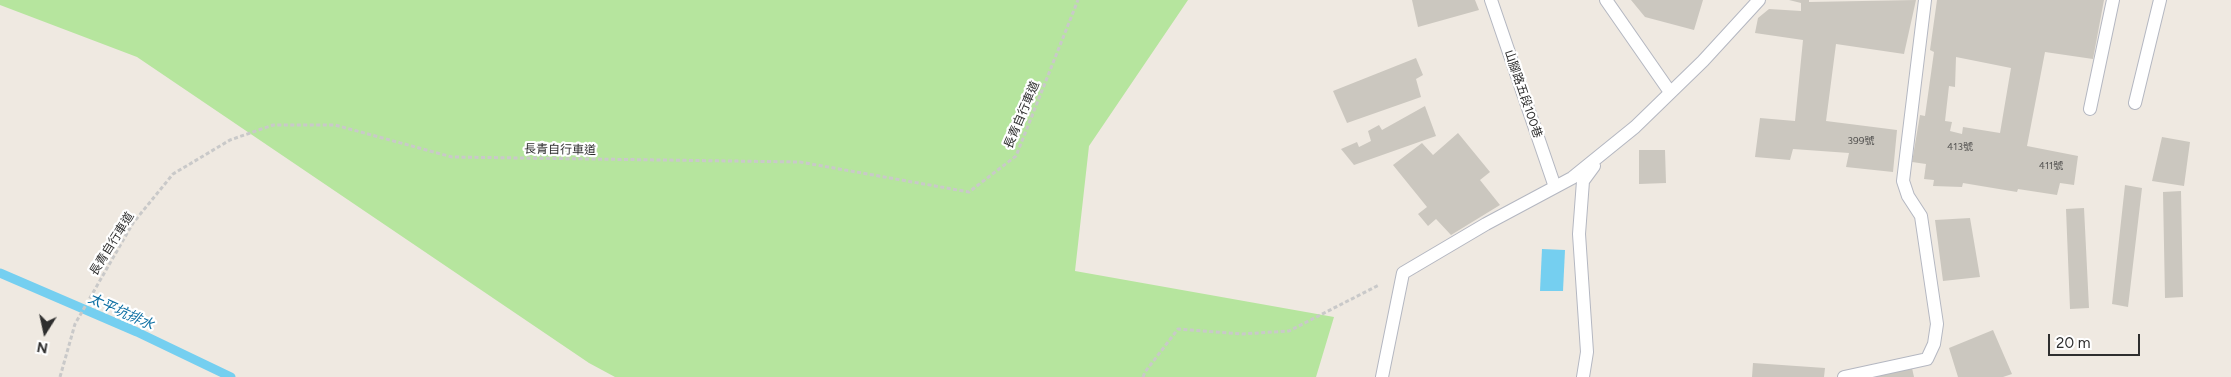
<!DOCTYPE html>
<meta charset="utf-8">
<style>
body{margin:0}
#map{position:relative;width:2231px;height:377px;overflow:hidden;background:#efe9e1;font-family:Figtree,sans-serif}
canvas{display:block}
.north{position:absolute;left:20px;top:307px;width:50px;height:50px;-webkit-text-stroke:4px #fff;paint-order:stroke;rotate:190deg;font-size:14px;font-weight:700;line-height:20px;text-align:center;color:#2e2e2e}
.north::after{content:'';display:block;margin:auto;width:18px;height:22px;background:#2e2e2e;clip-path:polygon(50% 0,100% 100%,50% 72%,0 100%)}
.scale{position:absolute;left:2048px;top:334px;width:92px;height:22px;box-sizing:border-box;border:2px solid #2e2e2e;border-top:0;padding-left:6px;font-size:15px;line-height:18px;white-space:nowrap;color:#2e2e2e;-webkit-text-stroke:4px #fff;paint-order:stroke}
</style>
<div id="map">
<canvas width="2231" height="377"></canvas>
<div class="north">N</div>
<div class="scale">20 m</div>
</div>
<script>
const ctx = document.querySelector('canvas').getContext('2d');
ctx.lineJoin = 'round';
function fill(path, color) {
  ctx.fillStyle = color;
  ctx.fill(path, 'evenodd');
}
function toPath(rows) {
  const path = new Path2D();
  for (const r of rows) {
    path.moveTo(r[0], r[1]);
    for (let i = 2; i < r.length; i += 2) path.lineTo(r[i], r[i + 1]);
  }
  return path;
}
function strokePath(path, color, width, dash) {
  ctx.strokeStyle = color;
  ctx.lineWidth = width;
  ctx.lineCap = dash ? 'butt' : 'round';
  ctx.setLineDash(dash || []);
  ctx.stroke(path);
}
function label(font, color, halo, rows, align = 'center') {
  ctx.font = font + ' Figtree,"Noto Sans TC",sans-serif';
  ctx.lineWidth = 4.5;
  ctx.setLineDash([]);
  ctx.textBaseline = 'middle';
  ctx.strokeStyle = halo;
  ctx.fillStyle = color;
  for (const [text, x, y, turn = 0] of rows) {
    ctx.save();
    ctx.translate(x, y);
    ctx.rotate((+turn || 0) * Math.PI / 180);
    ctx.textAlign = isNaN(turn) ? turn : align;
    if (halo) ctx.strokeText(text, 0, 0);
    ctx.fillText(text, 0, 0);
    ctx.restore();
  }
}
const green = toPath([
 [0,0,1188,0,1089,146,1075,271,1334,317,1316,377,615,377,589,363,137,57,0,5]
]);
const water = toPath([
 [1542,249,1565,250,1563,291,1540,291]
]);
const stream = toPath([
 [0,273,137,332,231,377]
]);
const building = toPath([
 [1412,0,1475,0,1479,10,1418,27],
 [1631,0,1703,0,1694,30,1645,17],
 [1789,0,1809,0,1809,2,1916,0,1904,54,1836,44,1826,121,1897,130,1893,172,1846,167,1849,153,1793,149,1790,160,1755,157,1760,118,1795,121,1803,40,1755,33,1758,18,1769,9,1801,11,1801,3],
 [1937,0,2104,0,2093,59,2045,52,2027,146,2078,156,2074,185,2060,183,2057,195,2018,189,2017,192,1963,183,1962,187,1933,186,1934,180,1924,179,1926,164,1912,162,1920,115,1925,116,1934,52,1930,50],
 [1956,57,2011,68,2000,133,1963,127,1962,134,1950,131,1952,122,1945,121,1949,86,1955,87],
 [1416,58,1423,75,1416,79,1421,97,1347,123,1333,91],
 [1425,106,1436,136,1354,165,1341,149,1357,142,1359,147,1371,141,1368,131,1379,125,1382,130],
 [1458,133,1490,172,1480,180,1500,205,1451,235,1436,219,1428,226,1418,214,1427,207,1393,165,1422,143,1433,155],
 [2162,137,2190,142,2184,186,2152,181],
 [1639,150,1665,150,1666,183,1639,184],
 [2125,185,2142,188,2128,307,2112,304],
 [2181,191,2183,297,2165,298,2163,192],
 [2084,208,2089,308,2070,309,2066,209],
 [1970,218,1980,277,1943,281,1935,220],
 [1993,330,2012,374,2003,377,1958,377,1949,348],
 [1753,363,1825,368,1824,377,1752,377],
 [1912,368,1914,377,1876,377,1876,376]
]);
const path = toPath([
 [60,377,75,324,133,223,173,174,230,140,273,125,335,125,452,157,800,162,969,192,1016,156,1078,0],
 [1143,377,1145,372,1178,329,1242,334,1289,331,1379,285]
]);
const service = toPath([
 [1491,0,1555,187],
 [1606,0,1670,92],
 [2135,103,2160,0],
 [2090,109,2113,0],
 [1382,377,1403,273,1486,224,1572,178,1635,127,1703,61,1759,0],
 [1583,377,1587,352,1579,234,1583,181,1594,166],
 [1844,377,1927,359,1934,344,1937,324,1921,216,1908,196,1903,181,1925,0]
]);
const numberNames = [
 ["399號",1861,141],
 ["413號",1960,147],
 ["411號",2051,166]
];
const streetNames = [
 ["山腳路五段100巷",1523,94,71],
 ["長青自行車道",1022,115,-67],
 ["長青自行車道",560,150,1],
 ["長青自行車道",112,244,-58]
];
const waterNames = [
 ["太平坑排水",121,312,24]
];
fill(green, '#b6e59e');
fill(water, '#75cff0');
strokePath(stream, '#75cff0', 9);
fill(building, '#cbc7bf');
strokePath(service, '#b4b7c1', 14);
strokePath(path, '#c9c9c9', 3, [4, 2.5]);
strokePath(service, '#fff', 12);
label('10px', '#555452', null, numberNames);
label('12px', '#2e2e2e', '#fff', streetNames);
label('italic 14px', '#0d6fa3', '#fff', waterNames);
</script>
